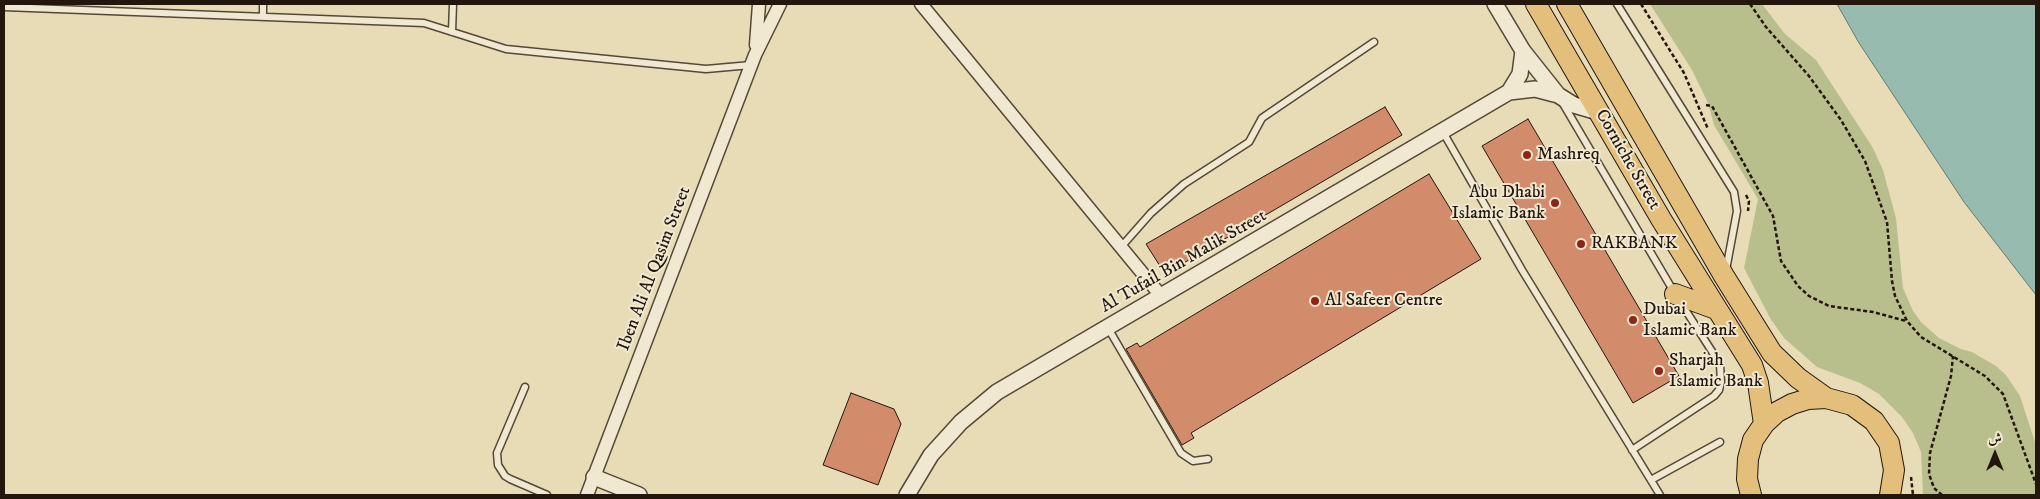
<!DOCTYPE html>
<meta charset="utf-8">
<style>
body{margin:0}
#map{position:relative;width:2040px;height:499px;overflow:hidden;background:#e8dcb6;font-family:"IM FELL DW Pica",Amiri,serif}
canvas{display:block}
.frame{position:absolute;inset:0;border:5px solid #22160d;pointer-events:none}
.north{position:absolute;left:1970px;top:429px;width:50px;height:50px;-webkit-text-stroke:4px #f0e8d0;paint-order:stroke;rotate:0deg;font-size:14px;font-weight:700;line-height:20px;text-align:center;color:#22160d}
.north::after{content:'';display:block;margin:auto;width:18px;height:22px;background:#22160d;clip-path:polygon(50% 0,100% 100%,50% 72%,0 100%)}
</style>
<div id="map">
<canvas width="2040" height="499"></canvas>
<div class="frame"></div>
<div class="north">ش</div>
</div>
<script>
const ctx = document.querySelector('canvas').getContext('2d');
ctx.lineJoin = 'round';
function fill(path, color) {
  ctx.fillStyle = color;
  ctx.fill(path, 'evenodd');
}
function toPath(rows) {
  const path = new Path2D();
  for (const r of rows) {
    path.moveTo(r[0], r[1]);
    for (let i = 2; i < r.length; i += 2) path.lineTo(r[i], r[i + 1]);
  }
  return path;
}
function strokePath(path, color, width, dash) {
  ctx.strokeStyle = color;
  ctx.lineWidth = width;
  ctx.lineCap = dash ? 'butt' : 'round';
  ctx.setLineDash(dash || []);
  ctx.stroke(path);
}
function label(font, color, halo, rows, align = 'center') {
  ctx.font = font + ' "IM FELL DW Pica",serif';
  ctx.lineWidth = 4;
  ctx.setLineDash([]);
  ctx.textBaseline = 'middle';
  ctx.strokeStyle = halo;
  ctx.fillStyle = color;
  for (const [text, x, y, turn = 0] of rows) {
    ctx.save();
    ctx.translate(x, y);
    ctx.rotate((+turn || 0) * Math.PI / 180);
    ctx.textAlign = isNaN(turn) ? turn : align;
    if (halo) ctx.strokeText(text, 0, 0);
    ctx.fillText(text, 0, 0);
    ctx.restore();
  }
}
const green = toPath([
 [1650,4,1762,4,1785,34,1816,60,1873,148,1883,170,1896,218,1903,288,1913,311,1921,322,1939,338,1961,349,1972,352,1996,366,2006,375,2020,396,2036,445,2036,495,1923,495,1921,452,1913,433,1902,417,1879,394,1860,383,1817,367,1784,338,1770,318,1744,268,1758,199,1714,125,1708,103,1692,70]
]);
const water = toPath([
 [1837,4,2036,4,2036,295,1964,202,1859,43,1837,4]
]);
const building = toPath([
 [1385,107,1402,135,1165,274,1146,244,1385,107],
 [1528,119,1679,376,1633,403,1482,146,1528,119],
 [1429,174,1481,259,1191,433,1194,438,1182,445,1126,349,1137,343,1140,347,1429,174],
 [851,393,894,409,901,424,878,485,823,465,851,393]
]);
const path = toPath([
 [1641,4,1684,73,1708,129],
 [1750,4,1766,27,1809,76,1841,120,1865,161,1887,222,1892,281,1895,296,1907,321,1921,337,1985,376,2003,394,2036,484],
 [1706,105,1712,106,1773,216,1781,261,1798,286,1809,296,1829,306,1873,312,1906,321],
 [1746,195,1749,201,1748,211],
 [1911,477,1913,495],
 [1942,495,1934,488,1929,474,1930,453,1951,376,1953,356]
]);
const service = toPath([
 [1617,4,1734,192,1737,211,1726,270],
 [4,7,424,23,506,49,706,69,751,65],
 [263,17,263,4],
 [452,32,453,4],
 [1562,102,1674,292],
 [1443,132,1522,270,1660,495],
 [1121,247,1151,213,1184,184,1249,142,1262,118,1374,42],
 [1108,328,1181,453,1193,461,1208,459],
 [525,387,497,453,498,465,505,476,510,479,547,495],
 [1632,450,1714,396,1719,390,1721,382,1720,364,1681,303],
 [1651,480,1720,442]
]);
const minor = toPath([
 [921,4,1162,297],
 [756,45,759,4],
 [587,495,755,55,780,4]
]);
const tertiary = toPath([
 [1495,4,1523,51,1558,95,1574,105,1598,112],
 [1509,92,1535,89,1558,95],
 [594,477,639,495],
 [907,495,931,455,961,422,997,392,1509,92,1520,74,1523,51]
]);
const trunk = toPath([
 [1536,4,1661,219,1752,365,1758,383,1764,424],
 [1567,4,1724,276,1772,353,1798,378,1826,398],
 [1675,294,1716,309],
 [1751,495,1747,479,1748,459,1753,440,1764,424,1777,412,1792,404,1808,399,1826,398,1852,405,1874,421,1889,443,1894,470,1890,495]
]);
const markers = [
 [1527,155,5,"#8f2418"],
 [1555,203,5,"#8f2418"],
 [1581,244,5,"#8f2418"],
 [1315,301,5,"#8f2418"],
 [1633,320,5,"#8f2418"],
 [1659,371,5,"#8f2418"]
];
const poiNames = [
 ["Mashreq",1537,155],
 ["Abu Dhabi",1545,193,"right"],
 ["Islamic Bank",1545,214,"right"],
 ["RAKBANK",1591,244],
 ["Al Safeer Centre",1325,301],
 ["Dubai",1643,310],
 ["Islamic Bank",1643,331],
 ["Sharjah",1669,361],
 ["Islamic Bank",1669,382]
];
const streetNames = [
 ["Corniche Street",1627,160,60],
 ["Al Tufail Bin Malik Street",1184,262,-30],
 ["Iben Ali Al Qasim Street",655,269,-69]
];
fill(green, '#b9bf8c');
fill(water, '#97bbaf');
strokePath(water, '#68796e', 1);
fill(building, '#d28b6b');
strokePath(building, '#22160d', 1);
strokePath(service, '#544837', 9);
strokePath(minor, '#544837', 15);
strokePath(tertiary, '#544837', 18);
strokePath(trunk, '#22160d', 22);
strokePath(path, '#22160d', 2.5, [4, 2.5]);
strokePath(service, '#f0e8d0', 6);
strokePath(minor, '#f0e8d0', 12);
strokePath(tertiary, '#f0e8d0', 15);
strokePath(trunk, '#e4be7b', 20);
for (const [x, y, r, color] of markers) {
  const dot = new Path2D();
  dot.arc(x, y, r, 0, 2 * Math.PI);
  ctx.fillStyle = color;
  ctx.fill(dot);
  strokePath(dot, '#f0e8d0', 2);
}
label('18px', '#22160d', '#f0e8d0', poiNames, 'left');
label('18px', '#22160d', '#f0e8d0', streetNames);
</script>
